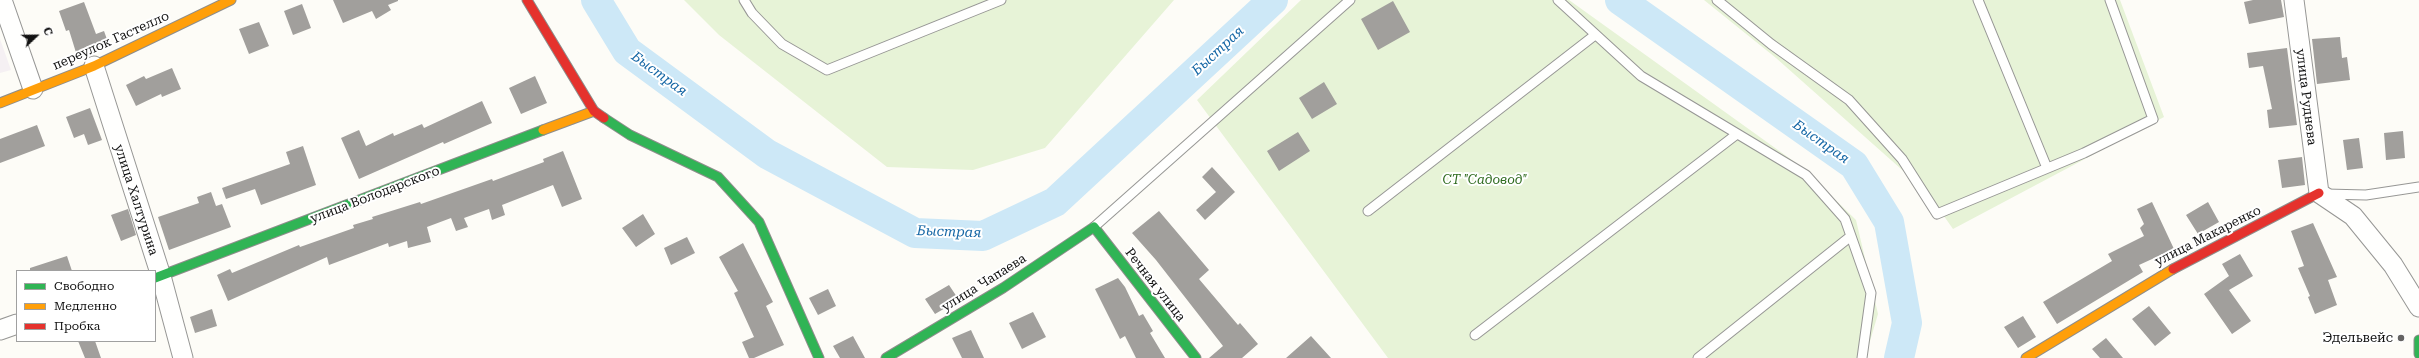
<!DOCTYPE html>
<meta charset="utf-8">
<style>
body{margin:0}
#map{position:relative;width:2419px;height:358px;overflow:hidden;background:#fdfcf7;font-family:"Roboto Serif",serif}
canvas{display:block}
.legend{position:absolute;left:16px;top:270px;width:140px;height:72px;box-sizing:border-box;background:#fff;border:1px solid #a0a0a0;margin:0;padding:5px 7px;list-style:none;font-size:12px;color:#111}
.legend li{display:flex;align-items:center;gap:8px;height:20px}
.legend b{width:20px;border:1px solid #a0a0a0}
.north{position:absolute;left:16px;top:16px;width:40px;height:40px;-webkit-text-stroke:3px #fff;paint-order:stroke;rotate:68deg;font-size:11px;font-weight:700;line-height:16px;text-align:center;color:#111}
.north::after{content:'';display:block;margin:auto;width:14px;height:18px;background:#111;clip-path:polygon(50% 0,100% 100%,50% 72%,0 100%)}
</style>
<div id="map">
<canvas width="2419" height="358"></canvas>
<ul class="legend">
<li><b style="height:5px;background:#30b455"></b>Свободно</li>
<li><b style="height:5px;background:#ff9f0a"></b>Медленно</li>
<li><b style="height:5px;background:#e5322d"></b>Пробка</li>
</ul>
<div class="north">С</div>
</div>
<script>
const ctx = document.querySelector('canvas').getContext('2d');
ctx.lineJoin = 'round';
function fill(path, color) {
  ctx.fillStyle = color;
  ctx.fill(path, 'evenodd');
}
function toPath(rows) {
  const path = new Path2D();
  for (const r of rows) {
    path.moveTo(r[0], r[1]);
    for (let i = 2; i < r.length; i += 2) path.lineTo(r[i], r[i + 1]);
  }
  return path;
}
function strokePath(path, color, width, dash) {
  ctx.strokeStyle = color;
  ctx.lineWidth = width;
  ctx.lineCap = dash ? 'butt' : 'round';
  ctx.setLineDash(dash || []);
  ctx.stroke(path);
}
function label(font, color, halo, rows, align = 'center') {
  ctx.font = font + ' "Roboto Serif",serif';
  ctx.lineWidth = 4;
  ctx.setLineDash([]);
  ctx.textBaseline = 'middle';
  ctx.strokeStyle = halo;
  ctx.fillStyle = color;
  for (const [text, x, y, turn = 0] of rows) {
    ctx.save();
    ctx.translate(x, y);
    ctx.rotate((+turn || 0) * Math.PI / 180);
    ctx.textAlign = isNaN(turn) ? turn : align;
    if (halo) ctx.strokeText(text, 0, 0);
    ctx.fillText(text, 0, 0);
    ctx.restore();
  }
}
const industrial = toPath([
 [0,39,11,70,0,73]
]);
const green = toPath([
 [684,0,1174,0,1045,148,973,170,887,167,719,35],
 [1301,0,1569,0,1803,168,1856,220,1878,314,1865,358,1388,358,1197,100],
 [1704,0,2120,0,2164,117,1953,229,1927,192,1776,58]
]);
const river = toPath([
 [596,0,627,51,767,154,915,233,983,236,1055,202,1273,0],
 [1620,0,1854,165,1889,222,1907,323,1899,358]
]);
const building = toPath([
 [333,0,398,0,398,1,388,5,391,10,376,19,372,11,343,23],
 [2253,0,2281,0,2284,17,2249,24,2244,2],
 [1393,1,1410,32,1378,50,1361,19],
 [84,2,96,34,104,31,109,45,78,59,69,30,66,31,59,11],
 [302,4,311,28,293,35,284,11],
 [259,22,269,46,249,54,239,29],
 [2340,37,2342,58,2347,57,2350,80,2317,84,2312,39],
 [2287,48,2297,125,2269,128,2267,110,2272,109,2263,66,2249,68,2247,53],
 [172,68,181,89,162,97,161,94,136,106,126,85,144,76,146,79],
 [535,76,547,103,521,114,509,88],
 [1324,82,1337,104,1312,119,1299,98],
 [482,101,492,123,444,144,443,142,359,179,341,138,359,130,366,146,393,133,394,136,422,124,424,128],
 [90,108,102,140,88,145,84,134,74,138,66,117],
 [37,125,45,146,0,163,0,139],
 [2403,131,2405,158,2386,160,2384,133],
 [1298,132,1310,151,1279,171,1267,151],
 [2359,138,2363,168,2347,170,2343,140],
 [303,146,316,185,261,205,255,189,226,199,222,188,290,164,286,152],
 [563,151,582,199,562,207,553,185,502,205,505,215,492,220,489,209,464,218,468,227,456,231,451,218,427,227,431,242,408,248,407,241,389,247,388,243,329,265,327,257,228,301,217,275,230,269,232,273,299,245,300,247,354,228,353,225,373,219,372,217,420,202,421,204,492,179,493,181,544,162,543,159],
 [2302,157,2305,185,2282,188,2278,160],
 [1212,167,1235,192,1205,220,1196,210,1216,192,1202,177],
 [211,192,216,206,222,204,231,227,169,250,158,217,199,203,197,197],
 [2152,202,2174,249,2139,265,2143,272,2057,324,2043,302,2112,261,2108,254,2144,236,2140,228,2144,224,2137,209],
 [2208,202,2219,222,2198,234,2186,215],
 [128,209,136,235,121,241,111,215],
 [1159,211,1209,270,1199,279,1238,325,1240,323,1258,344,1242,358,1209,358,1223,346,1156,260,1132,233],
 [643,214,655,234,636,247,622,228],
 [2313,223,2337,277,2328,280,2337,305,2315,314,2308,297,2310,296,2298,268,2304,266,2291,231],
 [687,237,695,253,671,265,664,248],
 [743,243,773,302,766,306,784,345,754,358,749,358,742,342,754,337,734,293,738,291,719,257],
 [2240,254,2253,276,2229,290,2251,321,2232,334,2204,294,2229,276,2222,264],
 [67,256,72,271,30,271,30,268],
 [1118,278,1125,287,1139,316,1143,314,1153,331,1150,333,1165,358,1136,358,1125,336,1120,339,1095,289],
 [949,285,959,300,935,314,925,299],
 [828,289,836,306,818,315,809,298],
 [2149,306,2171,333,2155,346,2132,319],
 [212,309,217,326,195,333,190,317],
 [1033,312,1046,337,1022,349,1009,323],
 [2023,316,2036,337,2018,348,2004,327],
 [971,330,984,358,962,358,952,338],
 [853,336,865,358,840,358,833,346],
 [1311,336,1331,358,1286,358],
 [2106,338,2123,358,2100,358,2092,349],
 [78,341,95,341,101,358,85,358]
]);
const lane = toPath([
 [744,0,752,13,782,44,827,70,1001,0],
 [1558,0,1641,76,1806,175,1845,219,1871,293,1862,358],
 [1717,0,1771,44,1849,100,1902,159,1937,214,2084,153,2153,119,2110,0],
 [1978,0,2047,168],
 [2326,194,2366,195,2419,187],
 [1368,211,1595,35],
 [1094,227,1350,0],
 [1475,335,1737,134],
 [1698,358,1851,236]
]);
const street = toPath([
 [2,0,33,89],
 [2294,0,2319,193,2353,216,2393,265,2419,307],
 [94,66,161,276,183,358],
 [0,330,17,324]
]);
const fast = toPath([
 [604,118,630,135,718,177,759,222,819,358],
 [155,278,543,130],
 [2419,340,2419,354],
 [886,358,1003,288,1094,227,1196,358]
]);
const slow = toPath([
 [0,103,94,66,231,0],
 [543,130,594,111],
 [2026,358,2173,269]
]);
const jam = toPath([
 [527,0,594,111,604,118],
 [2173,269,2319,193]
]);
const markers = [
 [2401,338,4,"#646362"]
];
const streetNames = [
 ["переулок Гастелло",111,41,-24],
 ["улица Руднева",2306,97,83],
 ["улица Володарского",375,195,-21],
 ["улица Халтурина",136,200,72],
 ["улица Макаренко",2208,236,-27],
 ["улица Чапаева",984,283,-32],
 ["Речная улица",1155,285,52]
];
const parkNames = [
 ["СТ \"Садовод\"",1485,180]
];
const poiNames = [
 ["Эдельвейс",2393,338]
];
const waterNames = [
 ["Быстрая",1218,51,-43],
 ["Быстрая",659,74,36],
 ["Быстрая",1821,142,35],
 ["Быстрая",949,232,2]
];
fill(industrial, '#f5f0f3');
fill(green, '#e7f3d7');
strokePath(river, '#cde8f7', 30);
fill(building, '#a19f9c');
strokePath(lane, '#979795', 11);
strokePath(street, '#979795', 21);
strokePath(fast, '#8e8d8b', 11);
strokePath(slow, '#8e8d8b', 11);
strokePath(jam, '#8e8d8b', 11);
strokePath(lane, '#fffffe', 9);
strokePath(street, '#fffffe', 19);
strokePath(fast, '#30b455', 9);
strokePath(slow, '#ff9f0a', 9);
strokePath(jam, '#e5322d', 9);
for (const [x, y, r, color] of markers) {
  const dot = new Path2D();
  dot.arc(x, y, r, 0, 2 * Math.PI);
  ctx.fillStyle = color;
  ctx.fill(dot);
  strokePath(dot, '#fff', 1.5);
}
label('13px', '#111', '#fff', streetNames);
label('italic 13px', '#2f6b1f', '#fff', parkNames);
label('13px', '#111', '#fff', poiNames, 'right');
label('italic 14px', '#1768a6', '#fff', waterNames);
</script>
